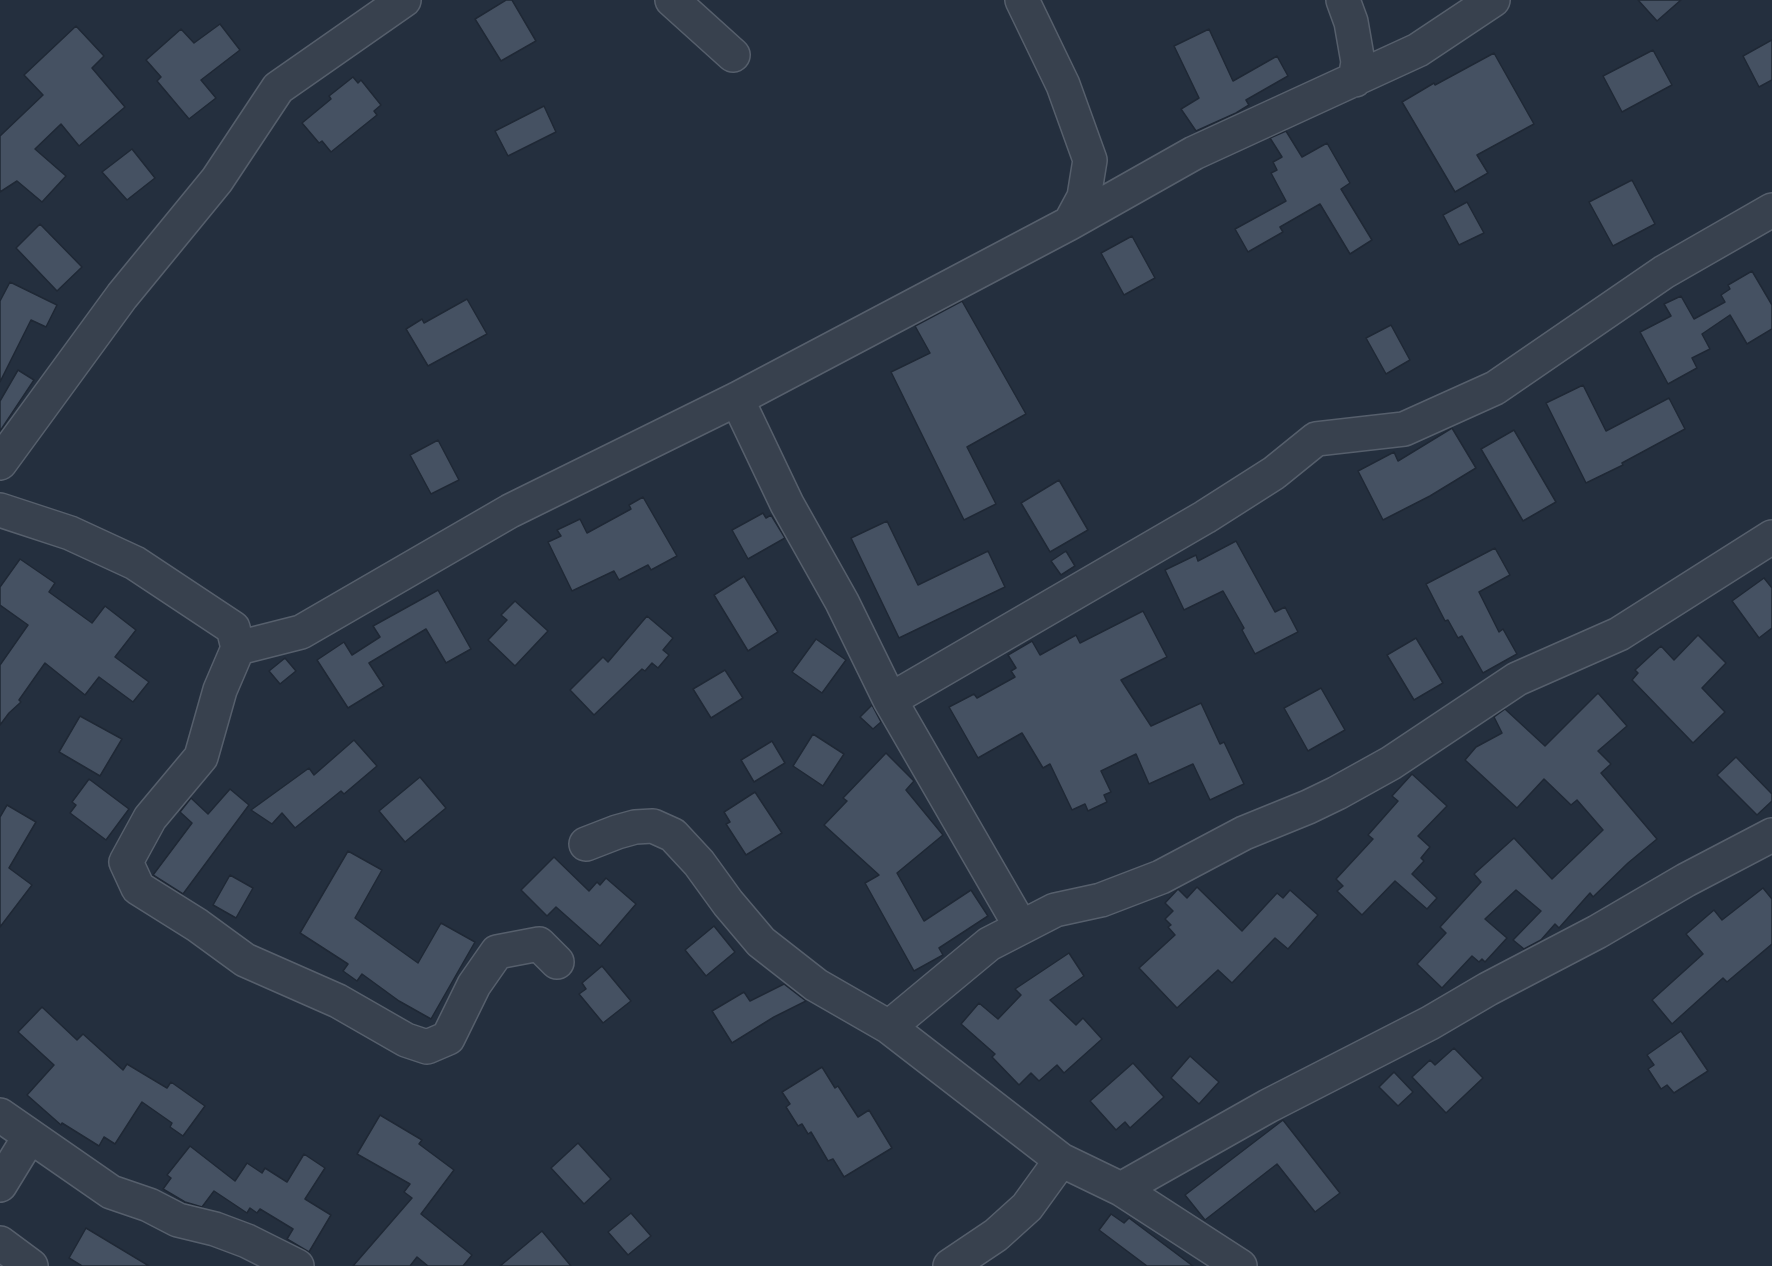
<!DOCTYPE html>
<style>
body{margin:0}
canvas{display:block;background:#242f3e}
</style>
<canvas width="1772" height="1266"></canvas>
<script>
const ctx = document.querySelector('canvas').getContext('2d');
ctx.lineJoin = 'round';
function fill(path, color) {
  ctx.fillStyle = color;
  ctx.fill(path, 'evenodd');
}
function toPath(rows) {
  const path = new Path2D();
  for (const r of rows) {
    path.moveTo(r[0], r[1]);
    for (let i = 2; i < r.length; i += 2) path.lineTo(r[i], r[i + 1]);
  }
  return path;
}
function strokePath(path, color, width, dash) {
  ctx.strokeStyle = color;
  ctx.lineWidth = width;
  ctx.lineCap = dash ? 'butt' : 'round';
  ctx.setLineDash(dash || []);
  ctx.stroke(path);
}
const building = toPath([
 [506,0,512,0,536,41,501,61,475,19,506,0],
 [1638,0,1681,0,1657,21,1638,0],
 [220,24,240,50,201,80,216,98,189,119,157,81,161,77,146,60,181,29,194,43,220,24],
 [76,26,104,56,92,68,125,107,79,146,61,124,35,149,66,176,42,202,17,181,0,192,0,136,43,95,24,75,76,26],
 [1209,29,1233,81,1277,56,1288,76,1246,100,1249,105,1236,113,1196,131,1181,109,1199,98,1174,46,1209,29],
 [1772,40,1772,80,1759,87,1743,56,1772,40],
 [1653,50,1672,85,1622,112,1603,76,1653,50],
 [1494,53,1534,124,1477,155,1488,173,1455,192,1402,102,1434,83,1435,85,1494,53],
 [353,77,358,83,361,80,381,105,374,111,377,115,331,152,322,141,319,143,302,123,331,99,329,96,353,77],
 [544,106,556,132,508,156,495,131,544,106],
 [1286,131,1302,157,1327,143,1350,183,1341,189,1372,240,1350,254,1320,204,1280,227,1283,232,1248,252,1235,229,1286,201,1271,173,1277,170,1273,162,1282,157,1270,138,1286,131],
 [132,149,155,178,127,200,102,172,132,149],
 [1632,180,1655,224,1613,246,1589,202,1632,180],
 [1467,202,1484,233,1459,245,1443,215,1467,202],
 [40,224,82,267,57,291,16,248,40,224],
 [1132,236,1155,278,1124,295,1101,253,1132,236],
 [1752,271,1772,305,1772,329,1747,344,1730,315,1702,334,1710,349,1692,358,1697,368,1668,384,1640,332,1671,316,1664,304,1681,296,1694,319,1725,302,1721,295,1730,289,1728,285,1752,271],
 [10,282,57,305,46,327,31,320,0,382,0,301,10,282],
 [467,299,487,334,428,366,406,329,422,319,424,323,467,299],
 [962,301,1026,414,967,447,996,504,964,520,891,372,930,353,915,326,962,301],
 [1391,325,1410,360,1386,374,1366,338,1391,325],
 [18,370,34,380,0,431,0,401,18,370],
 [1583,385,1606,431,1669,398,1685,429,1622,463,1623,465,1586,483,1546,403,1583,385],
 [1452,428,1476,468,1430,496,1383,520,1358,471,1394,452,1398,461,1452,428],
 [1514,430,1556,502,1523,521,1481,449,1514,430],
 [438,440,459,480,431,494,410,455,438,440],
 [1059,480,1088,530,1050,552,1021,503,1059,480],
 [643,497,677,556,651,570,648,565,619,580,614,571,572,591,548,542,561,536,557,530,580,519,587,533,631,509,629,505,643,497],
 [763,513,766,518,771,515,785,538,748,559,732,530,763,513],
 [887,521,918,585,988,551,1005,587,899,638,851,538,887,521],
 [1236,541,1275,612,1285,607,1298,632,1255,654,1242,630,1244,628,1223,591,1184,610,1165,570,1196,555,1198,561,1236,541],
 [1495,548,1510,575,1479,592,1499,632,1503,629,1517,654,1483,673,1462,636,1458,638,1448,620,1445,621,1426,584,1495,548],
 [1066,551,1075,566,1061,575,1051,561,1066,551],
 [20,559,55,583,49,592,92,623,105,606,136,630,115,657,149,682,133,702,99,677,85,695,45,663,19,700,21,702,9,713,0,725,0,665,28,625,0,605,0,587,20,559],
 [744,576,778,632,748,651,714,595,744,576],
 [1764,578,1772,588,1772,628,1759,638,1732,601,1764,578],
 [438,590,471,649,446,663,426,629,369,663,384,686,348,708,317,660,344,642,352,655,380,637,373,626,438,590],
 [515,601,548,631,515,666,488,640,507,620,501,615,515,601],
 [1143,611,1167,657,1121,680,1151,726,1201,703,1220,744,1224,742,1244,784,1210,800,1193,764,1149,784,1136,754,1101,771,1111,792,1104,795,1107,802,1088,811,1085,804,1072,810,1050,764,1043,768,1022,733,978,758,949,707,974,694,977,698,1015,677,1011,671,1016,668,1008,655,1032,641,1040,655,1076,635,1080,643,1143,611],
 [647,616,673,638,663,650,669,655,658,668,652,663,645,671,642,669,594,715,570,690,603,657,608,662,647,616],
 [1698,635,1726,663,1702,688,1725,712,1693,743,1632,680,1638,673,1635,670,1661,646,1674,660,1698,635],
 [1416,638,1443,683,1414,700,1387,655,1416,638],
 [816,639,846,660,822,693,792,672,816,639],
 [285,658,296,671,280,684,269,671,285,658],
 [725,670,743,698,711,718,693,689,725,670],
 [1321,688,1345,730,1308,751,1284,708,1321,688],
 [1598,693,1627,726,1598,751,1611,764,1601,773,1657,839,1628,863,1593,897,1590,893,1559,928,1555,924,1541,940,1524,949,1513,940,1541,911,1516,890,1485,919,1507,938,1485,962,1482,959,1479,962,1472,956,1442,988,1417,964,1446,933,1440,927,1481,882,1474,874,1514,838,1552,879,1603,830,1577,800,1571,805,1544,779,1517,808,1465,760,1476,747,1502,733,1494,717,1505,709,1545,746,1598,693],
 [872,705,881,722,873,729,860,717,872,705],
 [80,716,122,739,100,776,59,752,80,716],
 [813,734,844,754,823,786,793,766,813,734],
 [354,740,377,766,344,794,341,791,295,828,282,813,272,824,251,810,309,768,314,775,354,740],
 [772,741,785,763,754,782,741,760,772,741],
 [886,753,914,781,906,790,943,835,897,873,924,921,971,890,988,916,939,948,943,955,914,971,865,883,879,875,824,825,847,801,843,798,886,753],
 [1736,757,1772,794,1772,801,1757,815,1717,775,1736,757],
 [1412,774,1447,806,1418,836,1430,847,1421,858,1424,861,1412,874,1437,898,1427,909,1395,881,1362,915,1337,891,1343,886,1336,879,1373,839,1368,835,1398,801,1392,796,1412,774],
 [420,777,446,808,405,842,379,811,420,777],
 [89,779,129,809,106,840,70,813,76,805,72,802,89,779],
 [230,789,249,805,183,894,153,875,192,823,180,812,191,798,208,814,230,789],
 [755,792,782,833,746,855,726,824,730,822,724,812,755,792],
 [7,805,36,822,9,868,32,885,0,927,0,817,7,805],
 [348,851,382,870,355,918,418,963,441,923,475,942,431,1019,399,1001,362,974,357,981,343,971,348,964,300,933,348,851],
 [554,857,589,891,597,882,600,885,606,878,636,904,600,946,556,907,547,916,521,890,554,857],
 [230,875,253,888,236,918,213,905,230,875],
 [1197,887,1242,931,1277,893,1283,898,1290,890,1318,915,1288,949,1275,938,1232,983,1218,970,1177,1008,1139,968,1175,935,1168,927,1171,925,1165,919,1173,911,1165,903,1178,889,1187,898,1197,887],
 [1763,888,1772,899,1772,944,1727,982,1723,978,1672,1024,1652,1000,1703,954,1686,934,1714,910,1722,920,1763,888],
 [714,926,735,952,706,976,685,950,714,926],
 [1069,953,1084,976,1050,1000,1076,1025,1083,1018,1102,1039,1064,1073,1057,1065,1039,1081,1031,1073,1019,1085,992,1057,995,1054,961,1024,979,1003,998,1019,1021,995,1015,989,1069,953],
 [602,966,631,1001,603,1023,579,994,586,989,582,983,602,966],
 [784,984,806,1001,774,1017,732,1043,712,1011,744,992,750,1001,784,984],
 [42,1007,77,1040,83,1034,123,1070,127,1064,167,1088,171,1082,205,1106,183,1136,170,1127,172,1123,142,1102,115,1144,104,1137,99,1146,62,1123,61,1125,27,1095,54,1065,18,1032,42,1007],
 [1681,1031,1708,1071,1674,1093,1667,1085,1661,1089,1648,1069,1654,1065,1647,1055,1681,1031],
 [1454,1048,1483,1078,1446,1113,1412,1077,1430,1060,1435,1065,1454,1048],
 [1190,1056,1219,1082,1199,1104,1171,1078,1190,1056],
 [1133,1063,1164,1097,1130,1128,1125,1122,1116,1130,1090,1101,1133,1063],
 [822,1067,835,1088,838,1086,858,1117,869,1110,892,1148,844,1177,833,1159,828,1161,811,1132,808,1134,802,1124,798,1126,786,1107,790,1104,782,1092,822,1067],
 [1394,1072,1413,1092,1398,1106,1379,1087,1394,1072],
 [380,1115,422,1140,419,1144,454,1170,421,1214,472,1255,463,1266,428,1266,417,1257,410,1266,353,1266,412,1198,404,1192,410,1184,357,1154,380,1115],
 [1283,1120,1340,1193,1315,1212,1277,1164,1205,1220,1185,1195,1283,1120],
 [578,1143,611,1179,584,1204,551,1168,578,1143],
 [190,1146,235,1181,247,1163,262,1173,265,1168,287,1182,304,1154,325,1168,305,1199,331,1215,309,1252,287,1239,293,1229,260,1209,257,1213,250,1208,247,1213,214,1191,202,1207,185,1202,163,1189,171,1178,167,1175,190,1146],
 [631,1213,651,1236,628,1255,608,1232,631,1213],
 [1111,1214,1124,1223,1129,1218,1193,1266,1147,1266,1099,1230,1111,1214],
 [86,1228,149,1266,82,1266,69,1258,86,1228],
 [542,1231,571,1266,500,1266,542,1231]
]);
const minor = toPath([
 [672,0,733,55],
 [1022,0,1063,85,1090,160,1084,197,1070,223],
 [1343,0,1351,22,1358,62,1355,80],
 [737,399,787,504,842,602,890,700,1021,927],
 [0,463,122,296,217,180,278,88,404,0],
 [0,510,70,533,135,563,233,628,238,648,220,690,201,757,150,818,126,862,138,888,197,925,245,960,338,1001,406,1040,427,1047,448,1038,474,985,497,952,539,944,557,962],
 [238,648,301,632,510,511,737,399,1070,223,1194,153,1418,50,1493,0],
 [890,700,1205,517,1274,473,1316,439,1404,429,1495,388,1664,272,1772,210],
 [586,844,617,832,635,827,653,826,673,835,699,863,728,903,761,942,816,985,889,1027,1061,1160,1121,1189,1240,1266],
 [889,1027,989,944,1055,910,1101,900,1161,877,1244,833,1308,807,1337,793,1391,763,1517,679,1619,634,1772,537],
 [0,1115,111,1192,149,1205,178,1220,215,1229,247,1241,297,1266],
 [0,1185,30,1136],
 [1121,1189,1268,1106,1430,1023,1488,989,1597,932,1686,880,1772,835],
 [0,1243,31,1266],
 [950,1266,996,1235,1027,1207,1061,1160]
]);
fill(building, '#455162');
strokePath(building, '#1f2835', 1.5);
strokePath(minor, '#565f6c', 36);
strokePath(minor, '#38414e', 33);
</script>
